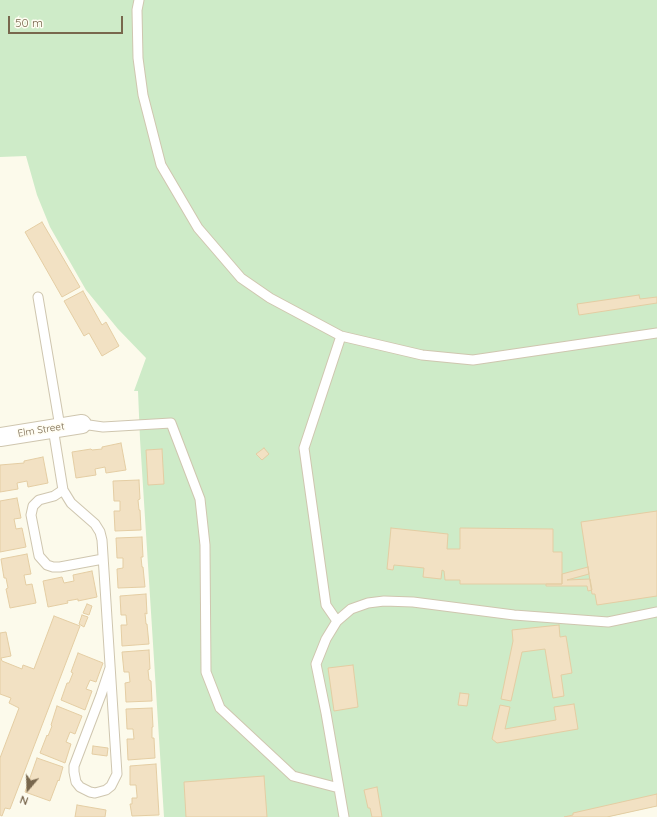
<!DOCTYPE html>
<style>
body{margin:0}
#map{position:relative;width:657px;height:817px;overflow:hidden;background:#fcfaeb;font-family:Quicksand,sans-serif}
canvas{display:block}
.north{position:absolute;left:8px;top:769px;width:40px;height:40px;-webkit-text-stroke:3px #fffdf2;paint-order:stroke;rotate:199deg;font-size:11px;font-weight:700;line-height:16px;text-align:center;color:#78674d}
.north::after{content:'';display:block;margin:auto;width:14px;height:18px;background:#78674d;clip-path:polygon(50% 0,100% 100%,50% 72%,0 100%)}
.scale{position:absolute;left:8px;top:16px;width:115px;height:18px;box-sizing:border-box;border:2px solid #78674d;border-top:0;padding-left:5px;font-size:12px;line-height:14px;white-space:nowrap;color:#78674d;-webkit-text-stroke:3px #fffdf2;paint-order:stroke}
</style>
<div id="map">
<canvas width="657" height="817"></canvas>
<div class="north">N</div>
<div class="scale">50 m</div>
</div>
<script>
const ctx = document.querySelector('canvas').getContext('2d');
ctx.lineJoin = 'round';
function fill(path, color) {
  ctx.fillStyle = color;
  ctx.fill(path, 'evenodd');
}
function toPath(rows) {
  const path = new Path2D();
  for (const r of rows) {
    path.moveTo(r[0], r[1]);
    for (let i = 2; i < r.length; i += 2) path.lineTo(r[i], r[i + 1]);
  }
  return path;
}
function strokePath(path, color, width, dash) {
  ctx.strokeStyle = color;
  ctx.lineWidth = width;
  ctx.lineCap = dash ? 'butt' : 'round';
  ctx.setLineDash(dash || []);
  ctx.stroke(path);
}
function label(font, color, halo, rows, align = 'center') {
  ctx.font = font + ' Quicksand,sans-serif';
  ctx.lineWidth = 3;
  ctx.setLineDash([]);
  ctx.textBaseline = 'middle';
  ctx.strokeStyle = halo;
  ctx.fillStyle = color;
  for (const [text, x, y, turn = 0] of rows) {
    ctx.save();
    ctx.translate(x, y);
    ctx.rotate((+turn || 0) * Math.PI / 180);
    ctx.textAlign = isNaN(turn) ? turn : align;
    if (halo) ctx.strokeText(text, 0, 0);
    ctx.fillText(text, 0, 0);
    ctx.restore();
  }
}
const green = toPath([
 [0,0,657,0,657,806,608,817,164,817,140,439,138,391,134,391,146,358,118,329,86,290,50,227,37,195,26,156,0,157]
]);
const building = toPath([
 [42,222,80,287,62,297,25,232,42,222],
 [83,291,102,325,106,322,119,346,102,356,89,333,84,336,64,301,83,291],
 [639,295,640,299,657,297,657,303,579,315,577,304,639,295],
 [121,443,126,470,106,473,105,467,95,469,96,475,76,478,72,452,91,449,92,450,102,449,102,447,121,443],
 [264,448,269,454,262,460,256,454,264,448],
 [162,449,164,484,148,485,146,450,162,449],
 [43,457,48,483,28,487,27,481,17,483,18,489,0,492,0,465,24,463,24,461,43,457],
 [139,480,140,499,138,500,139,510,140,510,141,530,115,531,114,511,120,511,120,501,114,501,113,481,139,480],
 [17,498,21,518,14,519,16,529,22,528,26,547,0,552,0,501,17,498],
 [657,511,657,596,597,605,595,594,592,594,581,522,657,511],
 [391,528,448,534,447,549,460,549,460,528,553,529,553,552,562,552,562,584,460,584,460,580,445,580,444,571,442,570,441,579,423,577,424,568,394,565,393,570,387,569,391,528],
 [142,537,143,557,141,557,142,567,143,567,145,587,118,588,117,569,123,568,123,558,117,558,116,538,142,537],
 [27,554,31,574,24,575,26,585,32,584,36,603,10,608,6,589,8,588,6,578,4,578,1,559,27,554],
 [588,567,589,574,567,580,590,579,592,590,588,591,587,586,546,586,546,584,562,584,562,574,588,567],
 [92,571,97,597,78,601,78,599,67,601,68,603,48,607,43,581,62,577,64,583,74,581,73,575,92,571],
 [146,594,147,614,145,613,146,624,147,624,149,644,122,646,121,625,127,625,126,615,121,615,120,596,146,594],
 [87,604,92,606,89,615,83,613,87,604],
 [82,615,88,617,84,627,79,624,82,615],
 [54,616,80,626,10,809,5,808,2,816,0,815,0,758,19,708,9,703,11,698,0,694,0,633,6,632,11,656,1,658,2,661,22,669,23,665,34,669,54,616],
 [559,625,560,637,566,636,572,673,561,675,564,696,553,698,545,649,522,652,511,701,501,699,513,641,512,630,559,625],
 [149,650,150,669,148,670,149,680,151,681,152,701,126,702,125,683,130,682,129,672,124,672,122,652,149,650],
 [78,653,103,663,96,682,90,680,86,689,92,691,85,710,61,700,67,683,69,683,73,673,71,672,78,653],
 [353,665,358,707,334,711,328,668,353,665],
 [460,693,469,694,467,706,458,705,460,693],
 [574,704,578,729,497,743,492,739,500,705,510,707,505,729,556,720,554,707,574,704],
 [57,706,82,716,75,734,70,732,66,742,71,744,65,763,40,753,47,735,48,736,52,726,51,725,57,706],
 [152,708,153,727,152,727,152,738,154,738,155,758,128,760,127,739,134,739,133,729,127,729,126,709,152,708],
 [93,746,108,748,107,756,92,754,93,746],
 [37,758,63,767,59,781,58,780,50,801,25,792,37,758],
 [156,764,159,815,132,816,130,804,132,804,132,798,137,798,137,796,136,785,130,785,130,766,156,764],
 [264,776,267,817,186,817,184,782,264,776],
 [377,787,382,817,372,817,370,808,368,808,364,790,377,787],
 [657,794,657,806,607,817,564,817,573,815,573,813,657,794],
 [77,805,106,810,105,817,75,817,77,805]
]);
const lane = toPath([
 [139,0,137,10,138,58,143,95,161,165,198,228,241,278,270,298,341,336,422,355,473,360,657,333],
 [38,297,60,427],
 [82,424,103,427,171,423,200,499,205,545,206,672,220,708,293,776,339,788],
 [53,428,63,490,71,503,95,524,100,532,102,540,117,774,111,786,106,790,95,793,90,792,80,787,76,782,74,772,74,766,101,695,110,668],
 [63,490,54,496,39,500,33,506,31,515,39,556,47,565,53,567,60,567,103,559],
 [337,621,326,605,304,448,341,336],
 [344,817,326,713,316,664,326,639,337,621,351,609,368,603,384,601,413,602,514,615,608,622,657,612]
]);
const street = toPath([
 [0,437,82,424]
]);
const streetNames = [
 ["Elm Street",41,430,-9]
];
fill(green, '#ceebc8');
fill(building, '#f2e1c3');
strokePath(building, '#e4cda3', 1);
strokePath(lane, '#cfc6af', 11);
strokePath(street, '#cfc6af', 20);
strokePath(lane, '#fff', 9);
strokePath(street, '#fff', 18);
label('10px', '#78674d', '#fffdf2', streetNames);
</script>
